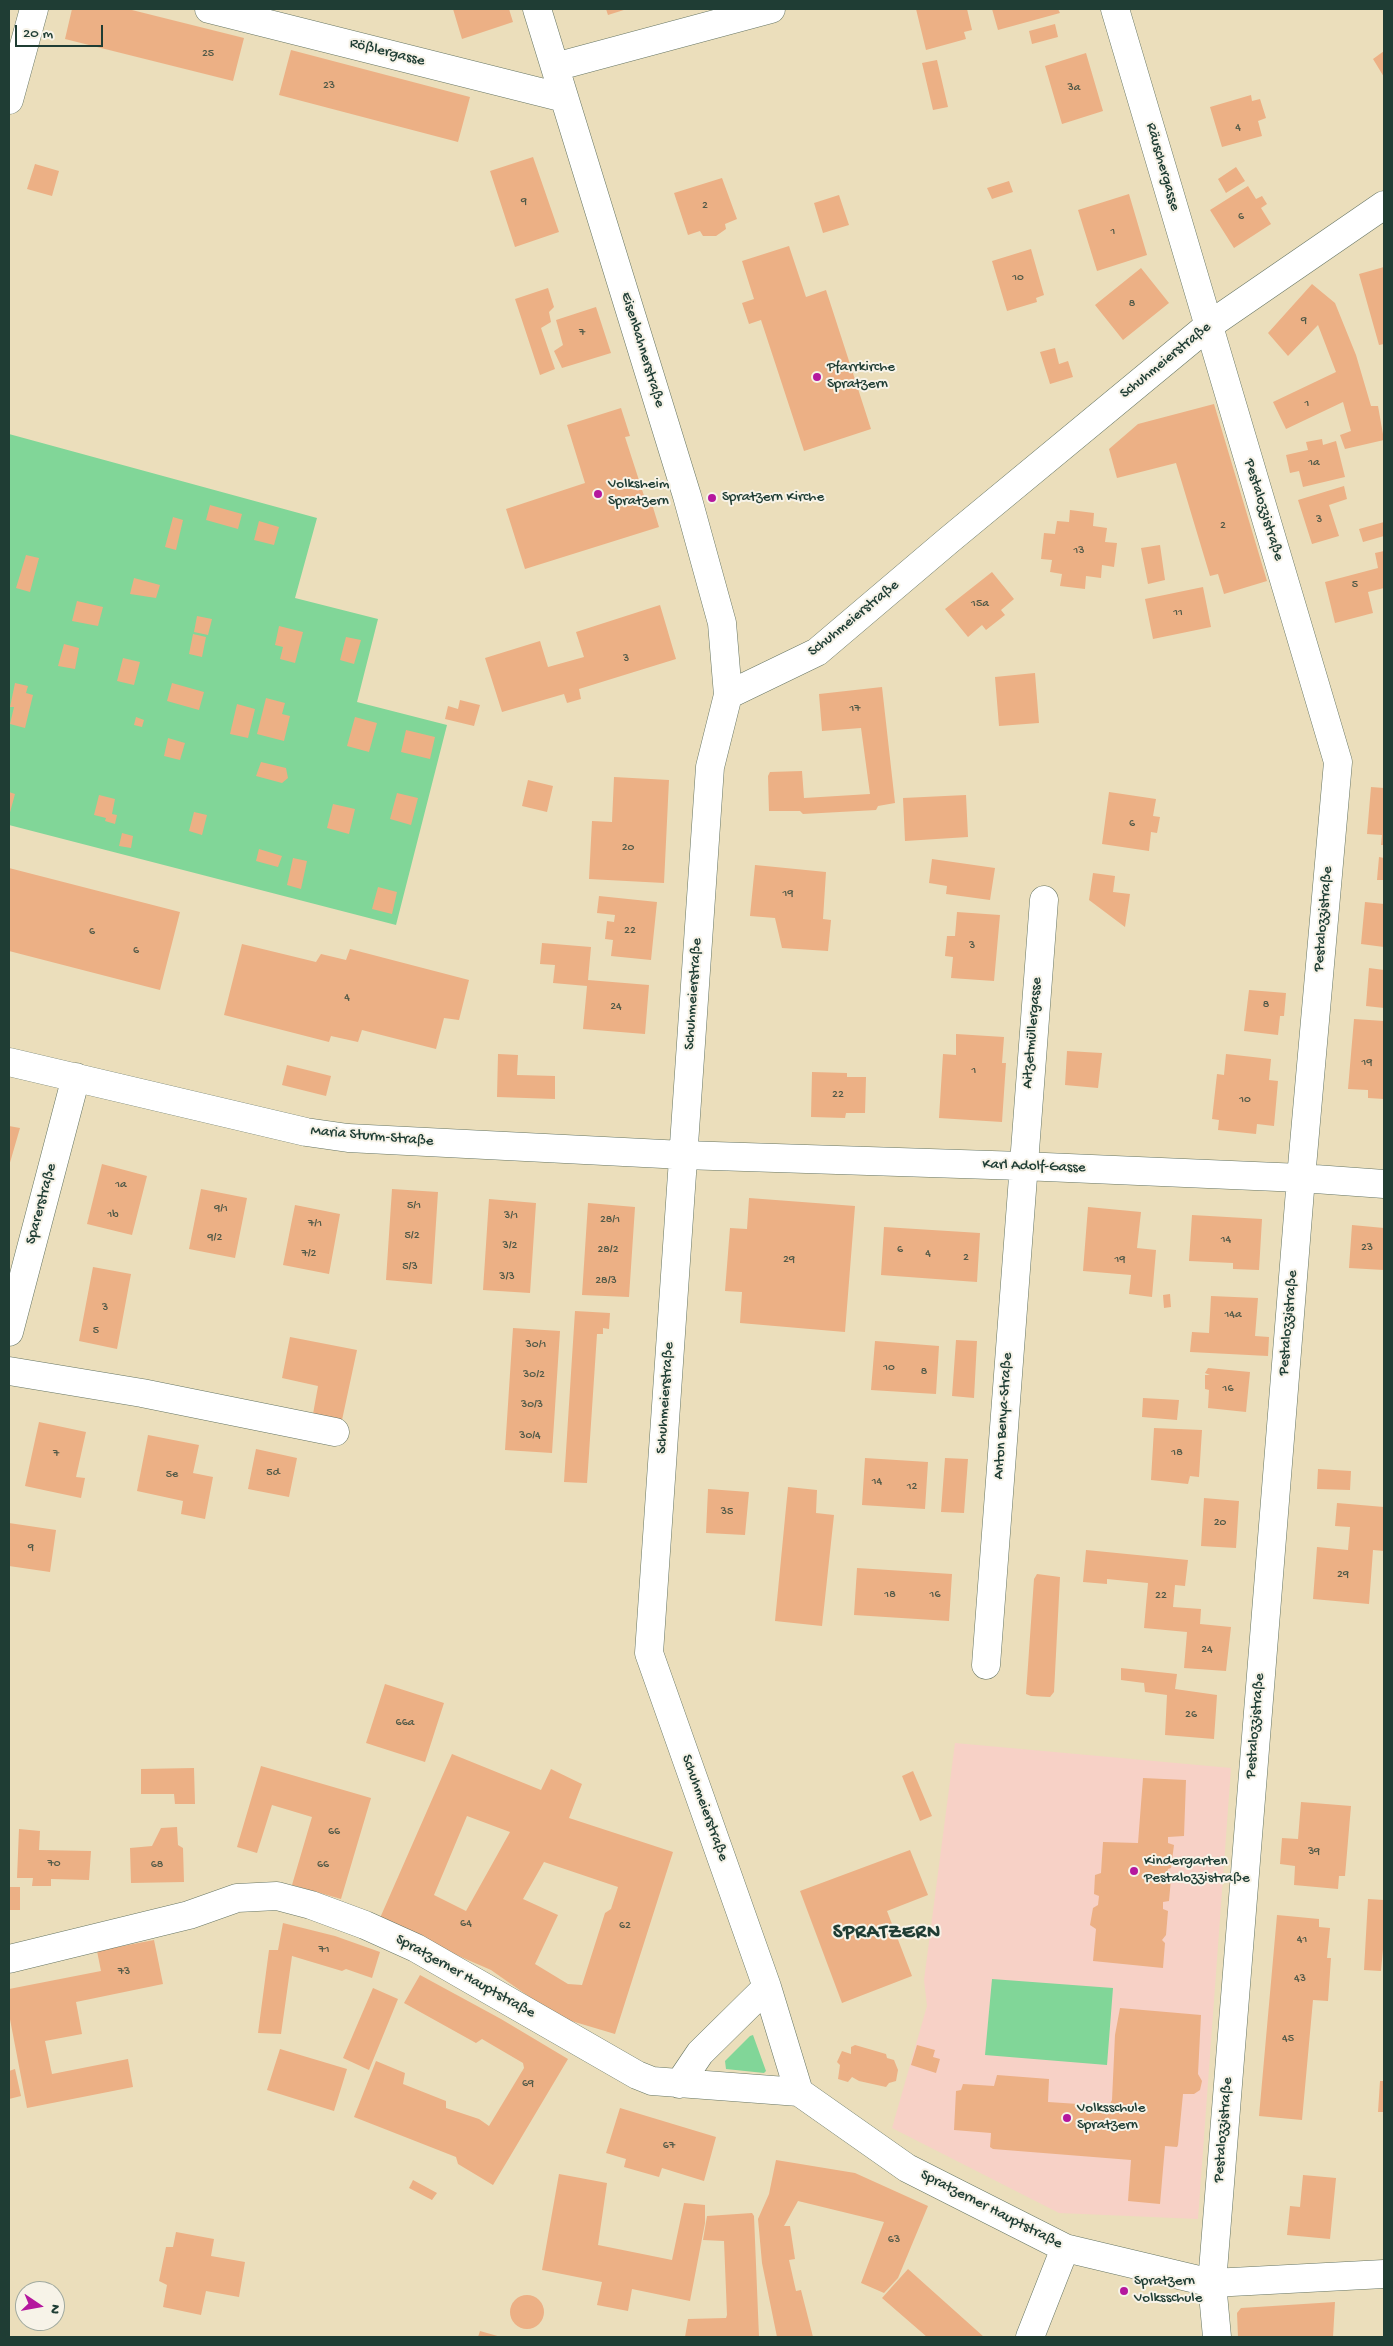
<!DOCTYPE html>
<meta charset="utf-8">
<style>
body{margin:0}
#map{position:relative;width:1393px;height:2346px;overflow:hidden;background:#ebdebb;font-family:"Gochi Hand",sans-serif}
canvas{display:block}
.frame{position:absolute;inset:0;border:10px solid #1f3d34;pointer-events:none}
.north{position:absolute;left:15px;top:2281px;width:50px;height:50px;box-sizing:border-box;background:#f7f3e8;border:1px solid #a1aaa0;border-radius:50%;rotate:102deg;font-size:14px;font-weight:700;line-height:20px;text-align:center;color:#1f3d34}
.north::after{content:'';display:block;margin:auto;width:18px;height:22px;background:#b5179e;clip-path:polygon(50% 0,100% 100%,50% 72%,0 100%)}
.scale{position:absolute;left:15px;top:25px;width:88px;height:22px;box-sizing:border-box;border:2px solid #1f3d34;border-top:0;padding-left:6px;font-size:15px;line-height:18px;white-space:nowrap;color:#1f3d34;-webkit-text-stroke:4px #f7f3e8;paint-order:stroke}
</style>
<div id="map">
<canvas width="1393" height="2346"></canvas>
<div class="frame"></div>
<div class="north">N</div>
<div class="scale">20 m</div>
</div>
<script>
const ctx = document.querySelector('canvas').getContext('2d');
ctx.lineJoin = 'round';
function fill(path, color) {
  ctx.fillStyle = color;
  ctx.fill(path, 'evenodd');
}
function toPath(rows) {
  const path = new Path2D();
  for (const r of rows) {
    if (r.length === 3) {
      path.moveTo(r[0] + r[2], r[1]);
      path.arc(r[0], r[1], r[2], 0, 2 * Math.PI);
      continue;
    }
    path.moveTo(r[0], r[1]);
    for (let i = 2; i < r.length; i += 2) path.lineTo(r[i], r[i + 1]);
  }
  return path;
}
function strokePath(path, color, width, dash) {
  ctx.strokeStyle = color;
  ctx.lineWidth = width;
  ctx.lineCap = dash ? 'butt' : 'round';
  ctx.setLineDash(dash || []);
  ctx.stroke(path);
}
function label(font, color, halo, rows, align = 'center') {
  ctx.font = font + ' "Gochi Hand",sans-serif';
  ctx.lineWidth = 4;
  ctx.setLineDash([]);
  ctx.textBaseline = 'middle';
  ctx.strokeStyle = halo;
  ctx.fillStyle = color;
  for (const [text, x, y, turn = 0] of rows) {
    ctx.save();
    ctx.translate(x, y);
    ctx.rotate((+turn || 0) * Math.PI / 180);
    ctx.textAlign = isNaN(turn) ? turn : align;
    if (halo) ctx.strokeText(text, 0, 0);
    ctx.fillText(text, 0, 0);
    ctx.restore();
  }
}
const built = toPath([
 [955,1743,1231,1768,1198,2219,1059,2213,892,2128,927,2006,924,1980]
]);
const green = toPath([
 [9,434,317,518,295,598,378,619,357,702,447,725,396,925,9,825],
 [992,1979,1113,1988,1107,2065,985,2055],
 [753,2035,766,2071,764,2073,726,2069,725,2061,750,2036]
]);
const building = toPath([
 [72,9,128,9,244,38,233,81,65,39],
 [453,9,509,9,513,22,462,39],
 [606,9,627,9,608,15],
 [916,9,967,9,972,30,964,32,966,39,926,50],
 [992,9,1058,9,1060,13,998,30],
 [1055,24,1058,37,1032,44,1029,31],
 [291,50,470,97,458,142,279,95],
 [1384,51,1384,77,1373,59],
 [1086,53,1103,111,1062,124,1045,66],
 [937,60,948,107,933,110,922,63],
 [1251,95,1252,101,1260,99,1266,118,1258,121,1262,136,1222,147,1210,107],
 [533,157,559,232,515,247,490,171],
 [35,164,59,171,52,196,27,189],
 [1236,167,1245,181,1226,193,1218,179],
 [722,178,737,219,725,224,726,229,716,236,703,236,700,231,688,235,674,193],
 [1009,181,1013,192,992,199,987,188],
 [1248,186,1256,199,1262,196,1267,204,1261,208,1271,224,1234,248,1210,210],
 [1129,194,1147,255,1097,271,1078,210],
 [839,195,849,225,823,233,814,203],
 [789,246,806,297,826,290,871,429,804,451,761,320,749,324,742,303,754,299,742,261],
 [1031,249,1044,295,1036,298,1037,302,1007,311,992,261],
 [1384,267,1384,344,1379,345,1359,274],
 [1141,268,1169,303,1123,340,1095,305],
 [1312,284,1335,303,1356,355,1371,406,1378,406,1384,440,1345,449,1340,435,1351,431,1343,402,1286,429,1273,402,1336,372,1318,325,1288,356,1268,333],
 [548,288,554,307,549,312,551,322,541,328,555,369,540,375,515,299],
 [596,307,611,353,562,368,554,351,563,345,556,320],
 [1055,348,1059,364,1068,361,1073,377,1050,384,1040,352],
 [1214,404,1267,581,1224,594,1218,574,1210,576,1176,463,1117,478,1109,449,1138,424],
 [621,408,630,436,625,437,647,505,652,504,659,527,525,569,506,509,585,483,567,425],
 [1322,439,1323,445,1336,441,1345,477,1303,487,1299,471,1290,473,1286,455,1308,450,1306,442],
 [1344,486,1347,499,1329,505,1339,536,1312,544,1298,500],
 [210,505,242,514,238,529,206,520],
 [1070,510,1094,513,1093,526,1107,528,1105,542,1117,543,1114,567,1102,565,1101,578,1086,576,1085,589,1060,586,1062,574,1050,572,1052,560,1041,559,1044,533,1055,534,1057,521,1069,522],
 [173,517,183,520,176,550,165,547],
 [259,521,279,527,274,545,254,540],
 [1384,522,1384,536,1363,542,1359,529],
 [1160,545,1165,580,1148,584,1141,548],
 [1384,551,1384,588,1368,592,1373,613,1335,623,1325,582,1378,568,1375,553],
 [26,555,39,558,30,592,16,588],
 [992,572,1014,599,1001,610,1005,615,986,630,982,625,968,637,945,609],
 [134,578,160,585,156,598,130,594],
 [1203,587,1211,627,1153,639,1145,599],
 [77,601,103,607,98,626,72,621],
 [660,605,676,659,579,689,581,699,567,703,564,694,502,712,485,658,540,641,548,667,584,657,576,632],
 [197,616,212,619,208,635,194,632],
 [279,626,303,632,295,663,280,659,283,647,275,645],
 [193,634,206,637,202,657,189,654],
 [346,637,361,640,354,664,340,660],
 [64,644,79,648,75,669,58,666],
 [123,658,140,662,134,685,117,681],
 [1035,673,1039,723,999,726,995,677],
 [15,683,28,686,26,693,33,695,25,728,10,724,14,707,10,707],
 [172,683,204,692,199,710,167,701],
 [882,687,895,803,878,806,876,810,803,814,800,811,769,811,768,776,770,772,802,771,804,798,870,794,861,728,822,731,819,694],
 [266,698,285,703,282,714,290,716,284,741,257,734],
 [460,700,480,705,474,726,445,719,448,706,458,709],
 [237,704,255,709,248,738,230,734],
 [136,717,144,720,142,727,134,725],
 [355,717,377,723,369,752,347,746],
 [406,730,435,737,430,759,401,752],
 [168,738,185,743,180,760,164,756],
 [261,762,286,768,288,778,282,783,256,776],
 [614,777,669,780,664,883,589,879,592,821,612,822],
 [528,780,553,786,547,812,522,806],
 [1371,787,1384,788,1384,845,1381,845,1382,835,1367,834],
 [9,792,15,794,9,816],
 [1109,792,1156,799,1153,816,1160,817,1157,833,1151,832,1149,851,1102,844],
 [397,793,418,798,411,825,390,819],
 [99,795,115,799,112,814,117,815,115,824,105,821,106,818,94,815],
 [966,795,968,837,905,841,903,798],
 [333,804,355,809,349,834,327,828],
 [194,812,207,815,202,835,189,831],
 [122,833,133,836,131,848,119,846],
 [259,849,282,856,278,867,256,861],
 [1379,857,1384,858,1384,880,1377,880],
 [293,858,307,861,301,889,287,885],
 [932,859,995,868,990,900,946,894,947,886,929,883],
 [755,865,826,872,823,919,831,920,828,951,782,948,775,918,750,916],
 [9,868,180,912,160,990,9,951],
 [1093,873,1115,876,1113,892,1130,894,1125,927,1089,900],
 [378,887,397,892,392,914,372,909],
 [599,896,657,902,651,960,611,956,613,940,605,939,607,921,614,922,615,915,597,913],
 [1365,902,1384,904,1384,947,1361,944],
 [957,912,1000,915,994,981,951,978,953,957,945,956,947,936,955,936],
 [542,943,591,947,588,980,649,985,645,1034,583,1029,587,986,553,983,555,965,540,964],
 [242,944,316,962,321,954,346,960,350,949,469,980,459,1020,444,1018,436,1049,362,1030,358,1042,331,1036,329,1042,224,1015],
 [1369,968,1384,970,1384,1008,1366,1006],
 [1249,990,1286,993,1284,1016,1280,1016,1278,1035,1244,1031],
 [1354,1019,1384,1021,1384,1099,1368,1098,1368,1090,1348,1089],
 [956,1034,1004,1037,1002,1063,1006,1063,1002,1122,939,1118,943,1054,956,1055],
 [1067,1051,1102,1053,1098,1088,1065,1085],
 [498,1054,518,1055,517,1075,555,1076,555,1099,497,1097],
 [1226,1054,1271,1059,1269,1080,1278,1081,1274,1126,1257,1124,1256,1134,1218,1130,1219,1120,1212,1119,1217,1074,1224,1075],
 [287,1065,331,1076,326,1096,282,1085],
 [812,1072,847,1073,847,1077,866,1077,865,1113,846,1113,845,1118,811,1117],
 [9,1126,20,1128,9,1166],
 [102,1164,147,1176,132,1235,87,1224],
 [201,1189,247,1198,235,1258,189,1249],
 [392,1189,438,1192,432,1284,386,1280],
 [749,1198,855,1206,845,1332,740,1323,742,1292,725,1291,730,1228,747,1229],
 [489,1199,536,1203,530,1293,483,1290],
 [588,1203,635,1207,629,1297,582,1295],
 [295,1205,340,1214,329,1274,283,1265],
 [1088,1207,1141,1212,1137,1248,1156,1250,1152,1297,1129,1294,1131,1275,1083,1271],
 [1192,1215,1262,1219,1259,1270,1233,1269,1233,1263,1189,1261],
 [1352,1225,1384,1228,1384,1270,1349,1268],
 [884,1227,980,1233,977,1282,881,1275],
 [93,1267,131,1274,117,1349,79,1341],
 [1170,1294,1171,1307,1164,1308,1163,1295],
 [1211,1296,1258,1298,1255,1336,1269,1337,1268,1356,1190,1352,1192,1332,1209,1333],
 [575,1311,610,1313,609,1329,603,1328,603,1334,597,1334,587,1483,564,1482],
 [513,1328,560,1331,552,1453,505,1450],
 [290,1337,357,1350,342,1420,313,1414,318,1386,282,1378],
 [956,1340,977,1341,974,1398,952,1396],
 [875,1341,939,1346,936,1394,871,1390],
 [1208,1368,1250,1372,1246,1412,1208,1408,1209,1390,1205,1389,1205,1375,1210,1375,1205,1373],
 [1143,1398,1179,1400,1177,1420,1142,1417],
 [39,1422,86,1432,76,1477,85,1478,81,1498,25,1486],
 [1154,1428,1202,1430,1199,1477,1190,1476,1188,1484,1151,1480],
 [148,1435,199,1445,193,1473,213,1477,205,1519,181,1514,183,1501,137,1491],
 [256,1449,297,1458,289,1497,248,1489],
 [865,1458,928,1462,925,1509,862,1505],
 [945,1458,968,1459,964,1513,941,1512],
 [1318,1469,1351,1471,1350,1490,1317,1489],
 [788,1487,817,1490,816,1513,834,1515,822,1626,775,1621],
 [708,1489,749,1492,745,1535,706,1533],
 [1204,1498,1239,1501,1236,1548,1201,1546],
 [1337,1503,1384,1507,1384,1551,1373,1550,1369,1604,1313,1599,1317,1547,1348,1550,1350,1527,1335,1526],
 [9,1523,56,1530,50,1572,9,1566],
 [1086,1550,1188,1560,1185,1586,1175,1585,1173,1607,1201,1609,1200,1624,1231,1627,1226,1671,1184,1668,1187,1632,1144,1628,1148,1583,1107,1579,1107,1584,1083,1582],
 [857,1568,952,1574,949,1621,854,1615],
 [1037,1574,1060,1577,1054,1692,1050,1697,1031,1696,1026,1694,1034,1579],
 [1121,1668,1177,1674,1175,1689,1217,1695,1214,1739,1165,1735,1167,1695,1145,1692,1144,1683,1121,1680],
 [385,1684,444,1703,425,1762,366,1743],
 [452,1754,541,1790,551,1769,582,1784,569,1818,673,1852,615,2034,558,2017,491,1970,415,1937,380,1918],
 [467,1816,510,1832,466,1911,434,1895],
 [544,1862,618,1887,611,1909,605,1913,582,1985,568,1984,535,1964,558,1915,523,1899],
 [261,1766,371,1798,341,1899,292,1885,312,1817,272,1805,257,1853,237,1847],
 [194,1768,195,1804,175,1804,174,1794,141,1794,141,1769],
 [913,1771,932,1816,920,1821,902,1776],
 [1143,1778,1186,1780,1184,1836,1168,1837,1168,1843,1174,1845,1171,1868,1168,1869,1167,1875,1171,1879,1169,1901,1163,1902,1163,1909,1168,1911,1166,1935,1162,1940,1165,1943,1163,1968,1093,1961,1096,1929,1090,1925,1093,1908,1098,1905,1099,1896,1094,1894,1095,1875,1101,1873,1103,1842,1138,1843],
 [1301,1802,1351,1806,1345,1876,1339,1876,1338,1889,1294,1885,1295,1866,1280,1864,1282,1838,1298,1839],
 [177,1827,178,1845,183,1848,184,1882,131,1883,130,1848,152,1846,161,1828],
 [19,1829,40,1831,39,1850,91,1851,89,1880,51,1879,51,1886,32,1886,33,1878,17,1878],
 [910,1850,928,1895,887,1911,912,1976,842,2003,800,1891],
 [9,1887,20,1887,20,1910,9,1910],
 [1368,1899,1384,1900,1384,1938,1381,1971,1364,1970],
 [1277,1915,1319,1919,1319,1927,1330,1928,1327,1958,1331,1958,1328,2001,1313,2000,1302,2120,1259,2116],
 [283,1923,335,1936,380,1952,372,1978,346,1969,342,1971,292,1956,281,2034,258,2033,269,1950,278,1950],
 [154,1940,163,1984,76,2002,82,2034,45,2041,52,2074,128,2059,133,2087,27,2108,9,2014,9,1989,101,1971,97,1951],
 [420,1975,501,2019,568,2059,493,2185,458,2164,456,2157,354,2117,376,2061,405,2073,403,2084,446,2101,446,2108,479,2119,489,2126,524,2068,523,2063,482,2039,476,2043,404,2003],
 [373,1988,398,1999,369,2070,343,2058],
 [1120,2008,1201,2015,1198,2074,1202,2081,1200,2090,1194,2094,1183,2094,1178,2145,1177,2147,1165,2146,1160,2204,1128,2201,1131,2160,993,2149,990,2147,991,2133,954,2130,956,2091,961,2090,963,2084,994,2086,997,2075,1049,2079,1048,2102,1109,2106,1112,2100,1115,2035],
 [855,2045,886,2054,887,2058,894,2060,898,2070,896,2081,889,2083,886,2087,859,2081,852,2077,848,2082,838,2079,840,2065,837,2062,842,2051,851,2054,851,2047],
 [917,2045,935,2050,933,2057,940,2059,936,2073,911,2065],
 [280,2049,347,2069,334,2111,267,2090],
 [15,2069,21,2096,9,2099,9,2071],
 [1380,2081,1384,2081,1384,2112,1378,2112],
 [620,2108,716,2137,704,2181,662,2168,659,2177,624,2167,626,2159,606,2153],
 [776,2160,855,2173,928,2206,898,2278,884,2293,861,2283,884,2222,798,2201,784,2226,790,2226,795,2259,789,2260,796,2291,801,2290,813,2337,777,2337,762,2263,758,2219,769,2194],
 [559,2174,607,2183,598,2245,672,2260,684,2203,705,2205,705,2223,690,2301,632,2289,628,2311,597,2305,602,2282,542,2270],
 [1303,2175,1336,2178,1330,2239,1287,2235,1290,2206,1300,2207],
 [413,2180,437,2193,432,2200,409,2188],
 [752,2213,754,2216,759,2337,685,2337,688,2319,726,2318,727,2315,724,2241,703,2240,707,2216],
 [176,2232,214,2239,211,2256,245,2262,239,2297,206,2291,201,2315,163,2307,167,2285,159,2281,166,2247,173,2247],
 [908,2269,984,2337,927,2337,882,2298],
 [527,2312,17],
 [1335,2302,1333,2337,1238,2337,1237,2313,1241,2308],
 [480,2331,501,2337,478,2337]
]);
const minor = toPath([
 [209,9,564,98],
 [537,9,687,496,722,623,728,695,710,767,649,1653,767,1987,799,2092],
 [1115,9,1338,762,1301,1178,1212,2283,1217,2337],
 [555,67,771,9],
 [9,100,34,9],
 [728,695,817,652,949,540,1208,326,1384,205],
 [9,1062,306,1132,348,1138,683,1155,1022,1166,1301,1178,1384,1184],
 [9,1332,76,1077],
 [9,1371,142,1393,335,1432],
 [986,1665,1044,900],
 [9,1959,189,1915,237,1898,277,1896,311,1905,365,1925,416,1948,637,2075,652,2081,799,2092,907,2168,1065,2248,1212,2283,1384,2274],
 [679,2084,700,2053,767,1987],
 [1030,2337,1065,2248]
]);
const markers = [
 [817,377,5,"#b5179e"],
 [598,494,5,"#b5179e"],
 [712,498,5,"#b5179e"],
 [1134,1871,5,"#b5179e"],
 [1067,2118,5,"#b5179e"],
 [1124,2291,5,"#b5179e"]
];
const numberNames = [
 ["25",208,54],
 ["23",329,86],
 ["3a",1074,88],
 ["4",1238,128],
 ["9",524,202],
 ["2",705,206],
 ["6",1241,217],
 ["1",1113,232],
 ["10",1018,278],
 ["8",1132,304],
 ["9",1304,321],
 ["7",582,333],
 ["1",1307,404],
 ["1a",1314,463],
 ["3",1319,520],
 ["2",1223,526],
 ["13",1079,551],
 ["5",1355,585],
 ["15a",980,604],
 ["11",1178,613],
 ["3",626,659],
 ["17",855,709],
 ["6",1132,824],
 ["20",628,848],
 ["19",788,894],
 ["22",630,931],
 ["6",92,932],
 ["3",972,946],
 ["6",136,951],
 ["4",347,998],
 ["8",1266,1005],
 ["24",616,1007],
 ["19",1367,1063],
 ["1",974,1071],
 ["22",838,1095],
 ["10",1245,1100],
 ["1a",121,1185],
 ["5/1",414,1206],
 ["9/1",221,1209],
 ["1b",113,1215],
 ["3/1",511,1216],
 ["28/1",610,1220],
 ["7/1",315,1224],
 ["5/2",412,1236],
 ["9/2",215,1238],
 ["14",1226,1240],
 ["3/2",510,1246],
 ["23",1367,1248],
 ["28/2",608,1250],
 ["6",900,1250],
 ["7/2",309,1254],
 ["4",928,1254],
 ["2",966,1258],
 ["29",789,1260],
 ["19",1120,1260],
 ["5/3",410,1267],
 ["3/3",507,1277],
 ["28/3",606,1281],
 ["3",105,1308],
 ["14a",1233,1315],
 ["5",96,1331],
 ["30/1",536,1345],
 ["10",889,1368],
 ["8",924,1372],
 ["30/2",534,1375],
 ["16",1228,1389],
 ["30/3",532,1405],
 ["30/4",530,1436],
 ["18",1177,1453],
 ["7",56,1454],
 ["5d",273,1473],
 ["5e",172,1475],
 ["14",877,1482],
 ["12",912,1487],
 ["35",727,1512],
 ["20",1220,1523],
 ["9",31,1548],
 ["29",1343,1575],
 ["18",890,1595],
 ["16",935,1595],
 ["22",1161,1596],
 ["24",1207,1650],
 ["26",1191,1715],
 ["66a",405,1723],
 ["66",334,1832],
 ["39",1314,1852],
 ["70",54,1864],
 ["68",157,1865],
 ["66",323,1865],
 ["64",466,1924],
 ["62",625,1926],
 ["41",1302,1940],
 ["71",324,1950],
 ["73",124,1972],
 ["43",1300,1979],
 ["45",1288,2039],
 ["69",528,2084],
 ["67",669,2146],
 ["63",894,2240]
];
const streetNames = [
 ["Rößlergasse",387,53,14],
 ["Räuschergasse",1162,167,74],
 ["Eisenbahnerstraße",642,350,73],
 ["Schuhmeierstraße",1166,361,-39],
 ["Pestalozzistraße",1263,510,73],
 ["Schuhmeierstraße",854,619,-39],
 ["Pestalozzistraße",1324,919,-85],
 ["Schuhmeierstraße",694,994,-86],
 ["Aitzetmüllergasse",1033,1033,-85],
 ["Maria Sturm-Straße",372,1137,5],
 ["Karl Adolf-Gasse",1034,1167,2],
 ["Sparerstraße",42,1204,-75],
 ["Pestalozzistraße",1289,1323,-85],
 ["Schuhmeierstraße",666,1398,-86],
 ["Anton Benya-Straße",1004,1416,-86],
 ["Pestalozzistraße",1256,1726,-85],
 ["Schuhmeierstraße",704,1808,70],
 ["Spratzerner Hauptstraße",465,1977,29],
 ["Pestalozzistraße",1224,2130,-85],
 ["Spratzerner Hauptstraße",991,2210,27]
];
const poiNames = [
 ["Pfarrkirche",827,368],
 ["Spratzern",827,385],
 ["Volksheim",608,485],
 ["Spratzern",608,502],
 ["Spratzern Kirche",722,498],
 ["Kindergarten",1144,1862],
 ["Pestalozzistraße",1144,1879],
 ["Volksschule",1077,2109],
 ["Spratzern",1077,2126],
 ["Spratzern",1134,2282],
 ["Volksschule",1134,2299]
];
const districtNames = [
 ["SPRATZERN",887,1934]
];
fill(built, '#f7d1c6');
fill(green, '#81d698');
fill(building, '#ecb085');
strokePath(minor, '#667563', 29);
strokePath(minor, '#fff', 28);
for (const [x, y, r, color] of markers) {
  const dot = new Path2D();
  dot.arc(x, y, r, 0, 2 * Math.PI);
  ctx.fillStyle = color;
  ctx.fill(dot);
  strokePath(dot, '#f7f3e8', 2);
}
label('12px', '#525a48', null, numberNames);
label('15px', '#1f3d34', '#f7f3e8', streetNames);
label('15px', '#1f3d34', '#f7f3e8', poiNames, 'left');
ctx.letterSpacing = '1px';
label('bold 20px', '#1f3d34', '#f7f3e8', districtNames);
ctx.letterSpacing = '0px';
</script>
